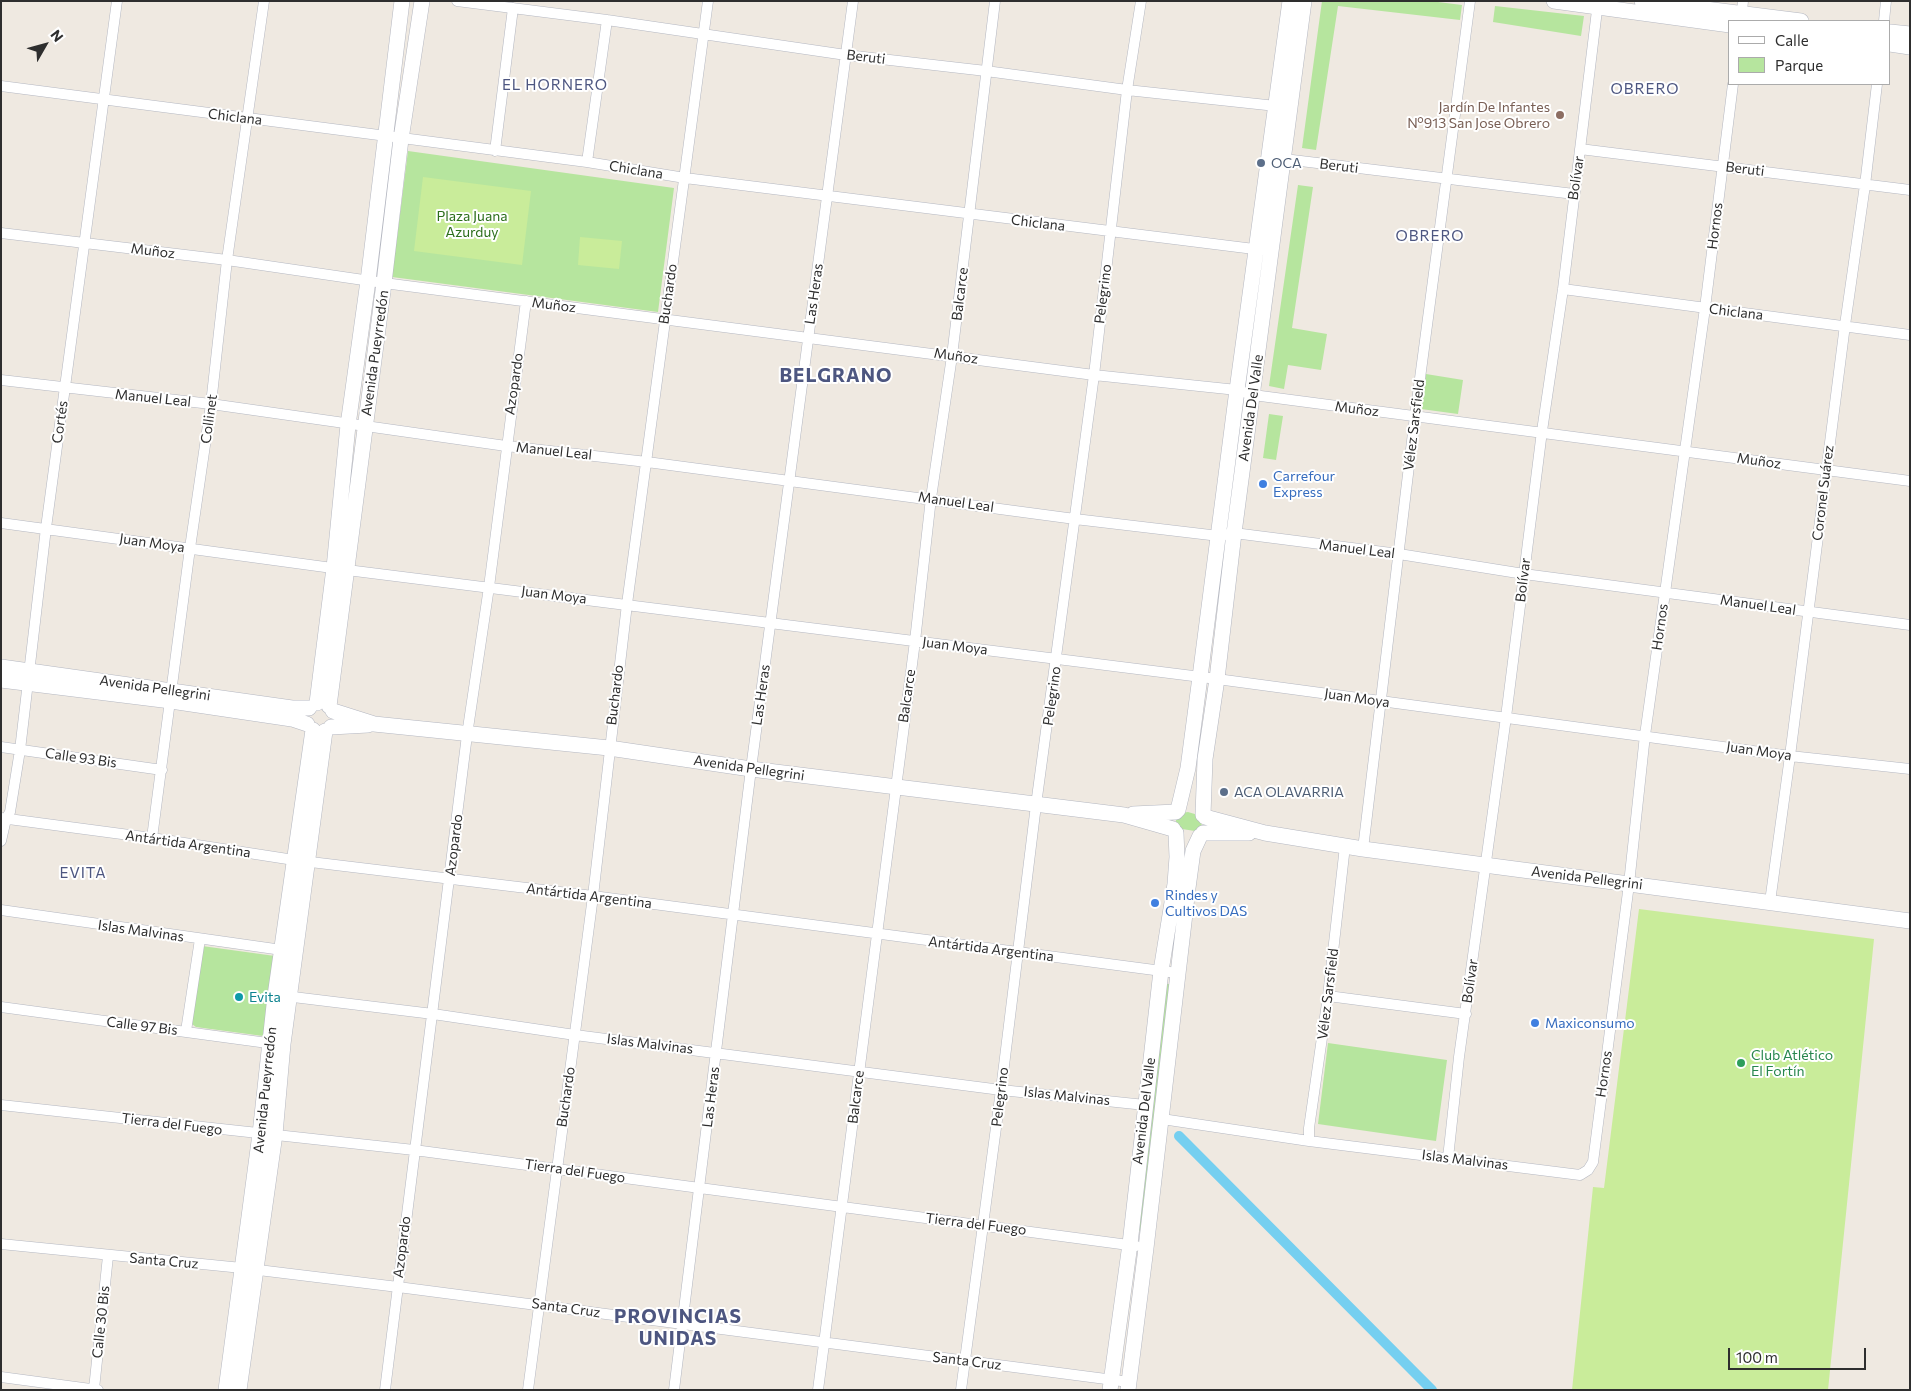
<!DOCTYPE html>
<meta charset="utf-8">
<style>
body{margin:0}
#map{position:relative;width:1911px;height:1391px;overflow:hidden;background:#efe9e1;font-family:Commissioner,sans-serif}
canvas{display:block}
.frame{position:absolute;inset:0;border:2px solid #2e2e2e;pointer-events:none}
.legend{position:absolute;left:1728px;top:20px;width:162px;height:65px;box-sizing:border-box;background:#fff;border:1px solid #ababab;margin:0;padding:6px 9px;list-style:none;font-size:15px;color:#2e2e2e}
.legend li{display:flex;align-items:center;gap:10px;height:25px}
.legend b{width:25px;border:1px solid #ababab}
.north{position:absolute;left:20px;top:20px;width:50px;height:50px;-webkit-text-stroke:4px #fff;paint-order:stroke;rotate:52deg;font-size:14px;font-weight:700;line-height:20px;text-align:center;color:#2e2e2e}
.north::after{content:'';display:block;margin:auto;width:18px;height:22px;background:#2e2e2e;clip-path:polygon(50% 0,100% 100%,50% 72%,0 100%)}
.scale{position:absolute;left:1728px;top:1348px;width:138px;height:22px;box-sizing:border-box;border:2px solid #2e2e2e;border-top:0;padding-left:6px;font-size:15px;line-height:18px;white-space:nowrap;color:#2e2e2e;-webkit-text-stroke:4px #fff;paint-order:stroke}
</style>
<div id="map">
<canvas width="1911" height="1391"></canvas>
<div class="frame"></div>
<ul class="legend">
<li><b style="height:6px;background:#fff"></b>Calle</li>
<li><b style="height:14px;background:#b6e59e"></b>Parque</li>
</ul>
<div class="north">N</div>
<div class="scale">100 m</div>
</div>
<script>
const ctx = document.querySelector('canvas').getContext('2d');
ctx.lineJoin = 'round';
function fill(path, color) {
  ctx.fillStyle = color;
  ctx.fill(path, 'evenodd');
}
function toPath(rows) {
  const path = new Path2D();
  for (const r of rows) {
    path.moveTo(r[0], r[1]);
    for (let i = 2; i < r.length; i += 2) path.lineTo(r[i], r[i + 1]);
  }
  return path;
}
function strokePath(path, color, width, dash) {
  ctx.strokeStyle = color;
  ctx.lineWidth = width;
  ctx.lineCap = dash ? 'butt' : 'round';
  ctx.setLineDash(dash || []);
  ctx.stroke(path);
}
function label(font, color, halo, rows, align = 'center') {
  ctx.font = font + ' Commissioner,sans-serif';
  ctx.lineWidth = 4;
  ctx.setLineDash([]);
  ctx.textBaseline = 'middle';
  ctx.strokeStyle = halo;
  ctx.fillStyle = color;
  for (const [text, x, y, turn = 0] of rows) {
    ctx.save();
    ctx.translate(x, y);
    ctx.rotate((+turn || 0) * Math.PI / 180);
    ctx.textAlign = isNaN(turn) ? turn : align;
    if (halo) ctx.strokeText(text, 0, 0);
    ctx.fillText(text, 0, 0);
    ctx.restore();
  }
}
const green = toPath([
 [1322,1,1430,1,1462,5,1460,20,1338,6,1316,150,1302,148],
 [1495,6,1584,16,1581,36,1493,22],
 [408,151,674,188,658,312,392,277],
 [1298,185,1313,187,1292,328,1327,334,1321,370,1288,365,1284,389,1269,386],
 [1426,374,1463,380,1458,414,1421,409],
 [1269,414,1283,416,1276,460,1263,458],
 [1188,812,1198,815,1202,823,1201,827,1195,831,1182,829,1176,822,1176,818,1182,813],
 [202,946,275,956,263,1036,196,1027,192,1024],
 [1165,984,1170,984,1142,1231,1137,1230],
 [1328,1043,1447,1060,1436,1141,1318,1124]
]);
const pitch = toPath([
 [423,177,531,191,522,265,414,251],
 [580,237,622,241,619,269,578,265],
 [1639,909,1874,939,1828,1390,1572,1390,1593,1187,1604,1188]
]);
const canal = toPath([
 [1179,1136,1432,1390]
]);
const street = toPath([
 [457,1,607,20,846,55,986,71,1127,90,1276,106],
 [1741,21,1743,1],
 [1884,21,1886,1],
 [1,86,587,162,685,178,1262,250],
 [1580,149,1910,190],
 [495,151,513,8],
 [1284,159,1574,194],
 [587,162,607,20],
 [1,233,227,260,384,283,1094,375,1237,390,1253,395,1910,481],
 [1563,289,1910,335],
 [1,380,211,404,506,446,647,462,1075,519,1219,536,1234,533,1399,554,1524,574,1910,625],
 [1,523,347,570,1217,679,1790,756,1910,769],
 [1,747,162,770],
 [1,818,152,838,294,860,593,896,1177,973],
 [152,838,190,548,211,404,227,260,264,1],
 [1,841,6,819,10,812,20,750,46,528,117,1],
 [1363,849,1415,416,1470,1],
 [1770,902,1790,756,1845,325,1865,185,1877,84],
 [1,910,282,950],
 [285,996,433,1014,575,1035,1001,1090,1145,1105],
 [1328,996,1466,1014],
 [1,1007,275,1044],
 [186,1031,200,939],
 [1,1105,414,1150,1136,1246],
 [1162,1119,1309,1141,1580,1175,1588,1170,1593,1162,1629,884,1645,735,1705,308,1733,84],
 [1309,1141,1309,1128,1328,996,1345,846],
 [1448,1158,1459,1057,1506,717,1542,431,1563,289,1598,2],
 [1,1244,242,1268,398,1287,1129,1382],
 [1,1377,98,1390],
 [94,1389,108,1256],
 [385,1390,467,735,489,587,526,301],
 [528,1390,593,896,627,604,708,1],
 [674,1390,751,769,853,1],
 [818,1390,915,641,931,498,952,356,995,1],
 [961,1390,1001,1090,1036,805,1094,375,1127,90,1141,1]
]);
const secondary = toPath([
 [1554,1,1730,25],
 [1642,1,1801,21],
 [1890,32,1910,34],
 [1890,44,1910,47],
 [1,667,292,708,309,708],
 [1,680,171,701,292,719,307,724],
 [317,703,334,568,348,425,368,281,402,1],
 [329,706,384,283,401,139,422,1],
 [333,711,374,724,609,748,751,769,1124,815,1173,829],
 [331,727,368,725],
 [1178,810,1188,768,1200,677,1237,390,1290,1],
 [1133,814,1176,812],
 [1203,815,1205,759,1217,679,1234,533,1304,1],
 [1205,817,1265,833,1363,849,1910,921],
 [1203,833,1249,833],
 [226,1390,260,1134,275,996,313,730],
 [239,1390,275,1134,283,1044,325,731],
 [1110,1390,1130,1244,1161,971,1175,884,1177,857,1176,833],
 [1128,1390,1146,1248,1188,888,1193,851,1200,836]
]);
const markers = [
 [1560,115,5,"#8d6e63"],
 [1261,163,5,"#5c6f8a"],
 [1263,484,5,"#3f7fe0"],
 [1224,792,5,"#5c6f8a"],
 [1155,903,5,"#3f7fe0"],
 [239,997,5,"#0f9aa8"],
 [1535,1023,5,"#3f7fe0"],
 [1741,1063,5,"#2e9e5b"]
];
const streetNames = [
 ["Beruti",866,57,7],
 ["Chiclana",235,117,7],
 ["Beruti",1339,166,7],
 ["Beruti",1745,169,7],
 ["Chiclana",636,170,9],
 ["Bolívar",1576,178,-82],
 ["Chiclana",1038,223,7],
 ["Hornos",1715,226,-83],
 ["Muñoz",153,251,7],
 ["Buchardo",668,294,-82],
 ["Las Heras",814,294,-82],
 ["Balcarce",960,294,-83],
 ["Pelegrino",1103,294,-83],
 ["Muñoz",554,305,7],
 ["Chiclana",1736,312,7],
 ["Avenida Pueyrredón",375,353,-82],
 ["Muñoz",956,356,8],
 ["Azopardo",514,384,-82],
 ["Manuel Leal",153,398,6],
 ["Avenida Del Valle",1251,408,-82],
 ["Muñoz",1357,409,7],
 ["Collinet",209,419,-82],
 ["Cortés",60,422,-82],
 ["Vélez Sarsfield",1414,425,-83],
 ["Manuel Leal",554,451,6],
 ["Muñoz",1759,461,8],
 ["Coronel Suárez",1823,493,-83],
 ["Manuel Leal",956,502,8],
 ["Juan Moya",152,543,8],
 ["Manuel Leal",1357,549,7],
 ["Bolívar",1523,580,-83],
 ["Juan Moya",554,595,7],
 ["Manuel Leal",1758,605,8],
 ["Hornos",1660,627,-82],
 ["Juan Moya",955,646,7],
 ["Avenida Pellegrini",155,688,8],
 ["Buchardo",615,695,-83],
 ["Las Heras",761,695,-82],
 ["Balcarce",907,696,-82],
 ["Pelegrino",1052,696,-82],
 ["Juan Moya",1357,698,8],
 ["Juan Moya",1759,751,8],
 ["Calle 93 Bis",81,758,8],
 ["Avenida Pellegrini",749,768,8],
 ["Antártida Argentina",188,844,8],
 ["Azopardo",454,845,-83],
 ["Avenida Pellegrini",1587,878,7],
 ["Antártida Argentina",589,896,7],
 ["Islas Malvinas",141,931,8],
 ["Antártida Argentina",991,949,7],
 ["Bolívar",1470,981,-82],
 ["Vélez Sarsfield",1328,994,-83],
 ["Calle 97 Bis",142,1026,7],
 ["Islas Malvinas",650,1044,7],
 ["Hornos",1604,1074,-82],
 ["Avenida Pueyrredón",265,1090,-84],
 ["Islas Malvinas",1067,1096,6],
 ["Buchardo",566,1097,-82],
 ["Las Heras",711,1097,-83],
 ["Balcarce",856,1097,-83],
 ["Pelegrino",1000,1097,-83],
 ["Avenida Del Valle",1144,1111,-83],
 ["Tierra del Fuego",172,1124,7],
 ["Islas Malvinas",1465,1160,7],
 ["Tierra del Fuego",575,1171,8],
 ["Tierra del Fuego",976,1224,7],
 ["Azopardo",402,1247,-83],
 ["Santa Cruz",164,1261,5],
 ["Santa Cruz",566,1308,8],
 ["Calle 30 Bis",101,1322,-84],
 ["Santa Cruz",967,1361,7]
];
const educationNames = [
 ["Jardín De Infantes",1550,107],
 ["Nº913 San Jose Obrero",1550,123]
];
const serviceNames = [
 ["OCA",1271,163],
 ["ACA OLAVARRIA",1234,792]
];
const parkNames = [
 ["Plaza Juana",472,216],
 ["Azurduy",472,232]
];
const shopNames = [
 ["Carrefour",1273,476],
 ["Express",1273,492],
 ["Rindes y",1165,895],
 ["Cultivos DAS",1165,911],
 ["Maxiconsumo",1545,1023]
];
const cultureNames = [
 ["Evita",249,997]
];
const leisureNames = [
 ["Club Atlético",1751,1055],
 ["El Fortín",1751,1071]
];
const neighbourhoodNames = [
 ["EL HORNERO",555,85],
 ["OBRERO",1645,89],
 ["OBRERO",1430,236],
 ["EVITA",83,873]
];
const districtNames = [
 ["BELGRANO",836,376],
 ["PROVINCIAS",678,1317],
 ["UNIDAS",678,1339]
];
fill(green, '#b6e59e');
fill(pitch, '#c9ec9a');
strokePath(canal, '#75cff0', 10);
strokePath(street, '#b4b7c1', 11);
strokePath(secondary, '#b4b7c1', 16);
strokePath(street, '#fff', 10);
strokePath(secondary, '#fff', 15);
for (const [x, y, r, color] of markers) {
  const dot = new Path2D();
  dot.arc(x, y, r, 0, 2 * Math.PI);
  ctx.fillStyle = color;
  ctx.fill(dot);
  strokePath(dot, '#fff', 2);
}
label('14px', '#2e2e2e', '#fff', streetNames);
label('14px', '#785e54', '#fff', educationNames, 'right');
label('14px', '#4e5e75', '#fff', serviceNames, 'left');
label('14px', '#2c6e1b', '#fff', parkNames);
label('14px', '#366cbe', '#fff', shopNames, 'left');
label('14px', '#0d838f', '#fff', cultureNames, 'left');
label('14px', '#27864d', '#fff', leisureNames, 'left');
ctx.letterSpacing = '1px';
label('15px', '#4d5680', '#fff', neighbourhoodNames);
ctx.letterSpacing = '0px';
ctx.letterSpacing = '1px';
label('bold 19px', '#4d5680', '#fff', districtNames);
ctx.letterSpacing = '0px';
</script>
